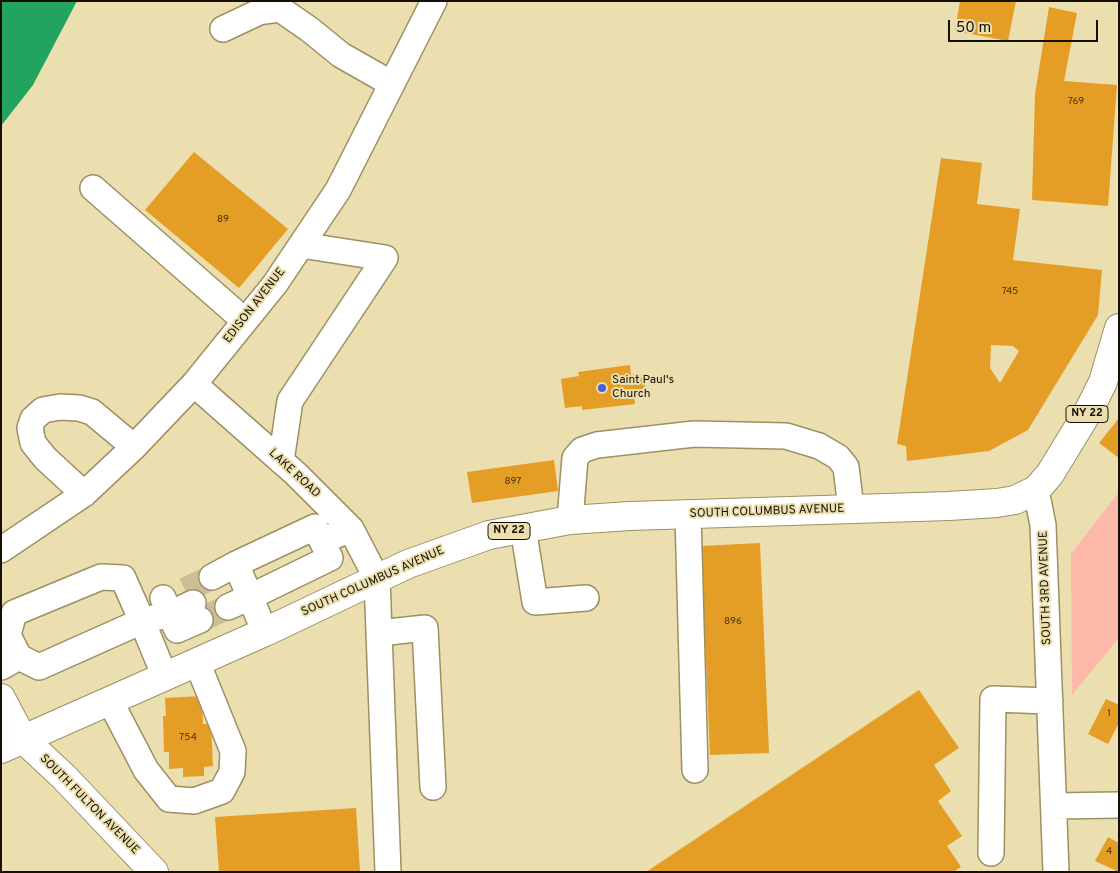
<!DOCTYPE html>
<style>
body{margin:0}
#map{position:relative;width:1120px;height:873px;overflow:hidden;background:#ebdeaf;font-family:Overpass,sans-serif}
canvas{display:block}
.frame{position:absolute;inset:0;border:2px solid #151002;pointer-events:none}
.scale{position:absolute;left:948px;top:20px;width:150px;height:22px;box-sizing:border-box;border:2px solid #151002;border-top:0;padding-left:6px;font-size:15px;line-height:18px;white-space:nowrap;color:#151002;-webkit-text-stroke:4px #ebdeaf;paint-order:stroke}
</style>
<div id="map">
<canvas width="1120" height="873"></canvas>
<div class="frame"></div>
<div class="scale">50 m</div>
</div>
<script>
const ctx = document.querySelector('canvas').getContext('2d');
ctx.lineJoin = 'round';
function fill(path, color) {
  ctx.fillStyle = color;
  ctx.fill(path, 'evenodd');
}
function toPath(rows) {
  const path = new Path2D();
  for (const r of rows) {
    path.moveTo(r[0], r[1]);
    for (let i = 2; i < r.length; i += 2) path.lineTo(r[i], r[i + 1]);
  }
  return path;
}
function strokePath(path, color, width, dash) {
  ctx.strokeStyle = color;
  ctx.lineWidth = width;
  ctx.lineCap = dash ? 'butt' : 'round';
  ctx.setLineDash(dash || []);
  ctx.stroke(path);
}
function label(font, color, halo, rows, align = 'center') {
  ctx.font = font + ' Overpass,sans-serif';
  ctx.lineWidth = 4;
  ctx.setLineDash([]);
  ctx.textBaseline = 'middle';
  ctx.strokeStyle = halo;
  ctx.fillStyle = color;
  for (const [text, x, y, turn = 0] of rows) {
    ctx.save();
    ctx.translate(x, y);
    ctx.rotate((+turn || 0) * Math.PI / 180);
    ctx.textAlign = isNaN(turn) ? turn : align;
    if (halo) ctx.strokeText(text, 0, 0);
    ctx.fillText(text, 0, 0);
    ctx.restore();
  }
}
const green = toPath([
 [1119,492,1119,638,1072,695,1071,554]
]);
const water = toPath([
 [1,1,77,1,33,85,1,126]
]);
const building = toPath([
 [960,1,1016,1,1008,41,955,31],
 [1049,7,1077,13,1064,81,1117,85,1108,206,1032,200,1035,94],
 [194,152,288,229,239,288,145,210],
 [941,158,982,163,977,204,1020,209,1013,260,1102,270,1098,315,1028,430,989,451,907,461,906,446,897,444],
 [991,345,1013,346,1019,351,1000,383,990,368],
 [630,365,631,375,637,374,644,379,645,386,640,391,634,392,635,404,582,410,582,406,565,408,561,379,579,376,578,372],
 [1119,418,1119,458,1099,443],
 [554,460,558,491,472,503,467,472],
 [760,543,769,753,710,755,701,546],
 [919,690,959,748,934,765,951,791,938,801,962,836,947,846,961,867,953,872,646,872],
 [202,696,203,724,211,724,213,766,204,767,204,776,183,777,183,768,169,769,169,752,164,752,163,716,166,716,165,698],
 [1106,699,1119,705,1119,723,1108,744,1088,734],
 [356,808,360,872,219,872,215,817],
 [1108,837,1119,843,1119,872,1095,861]
]);
const minorTunnel = toPath([
 [185,590,212,577],
 [200,620,228,607]
]);
const minor = toPath([
 [223,29,259,12,280,9,309,29,341,55,392,84],
 [93,188,245,321],
 [194,384,296,474,351,529,377,579,388,872],
 [281,461,290,401,385,258,301,245],
 [1036,490,1043,525,1056,872],
 [84,494,45,458,33,443,30,428,33,419,43,410,60,407,79,408,92,412,134,447],
 [688,515,695,770],
 [570,520,575,458,582,450,597,445,694,434,786,436,819,446,838,457,846,467,851,509],
 [523,528,535,602,586,598],
 [1,550,84,494,134,447,194,384,275,284,338,190,434,1],
 [212,577,236,564],
 [163,598,177,630,200,620],
 [228,607,250,597,236,564,315,527,322,541],
 [265,632,250,597,330,558,322,541,351,529],
 [379,633,425,628,433,787],
 [19,657,8,635,14,613,101,577,123,578,142,621,170,614,193,603],
 [1,667,19,657,39,667,142,621,165,677],
 [110,701,146,770,169,799,194,801,222,791,232,772,233,751,197,662],
 [1054,806,1119,805],
 [991,853,993,699,1050,701]
]);
const major = toPath([
 [1,698,22,738],
 [1,723,23,739,64,777,154,872],
 [1,749,265,632,408,564,489,535,570,520,630,516,949,506,997,503,1015,500,1036,490,1050,474,1089,410,1103,382,1119,328]
]);
const markers = [
 [602,388,5,"#525ed5"]
];
const numberNames = [
 ["769",1076,102],
 ["89",223,220],
 ["745",1010,292],
 ["897",513,482],
 ["896",733,622],
 ["1",1109,714],
 ["754",188,738],
 ["4",1109,852]
];
const shields = [
 [1087,414,42],
 [509,531,42]
];
const shieldNames = [
 ["NY 22",1087,414],
 ["NY 22",509,531]
];
const streetNames = [
 ["EDISON AVENUE",255,306,-52],
 ["LAKE ROAD",294,474,43],
 ["SOUTH COLUMBUS AVENUE",767,512,-2],
 ["SOUTH COLUMBUS AVENUE",373,582,-24],
 ["SOUTH 3RD AVENUE",1046,588,-92],
 ["SOUTH FULTON AVENUE",89,805,45]
];
const poiNames = [
 ["Saint Paul's",612,381],
 ["Church",612,395]
];
fill(green, '#fcb8a8');
fill(water, '#22a45f');
fill(building, '#e59e25');
strokePath(minorTunnel, '#cbbf95', 25, [25, 12]);
strokePath(minor, '#9d9064', 28);
strokePath(major, '#9d9064', 30);
strokePath(minor, '#fff', 25);
strokePath(major, '#fff', 28);
for (const [x, y, r, color] of markers) {
  const dot = new Path2D();
  dot.arc(x, y, r, 0, 2 * Math.PI);
  ctx.fillStyle = color;
  ctx.fill(dot);
  strokePath(dot, '#ebdeaf', 2);
}
label('10px', '#49340b', null, numberNames);
for (const [x, y, w] of shields) {
  const box = new Path2D();
  box.roundRect(x - w / 2, y - 8.5, w, 17, 4);
  ctx.fillStyle = '#ebdeaf';
  ctx.fill(box);
  strokePath(box, '#151002', 1);
}
label('bold 11px', '#151002', null, shieldNames);
label('12px', '#151002', '#ebdeaf', streetNames);
label('12px', '#151002', '#ebdeaf', poiNames, 'left');
</script>
